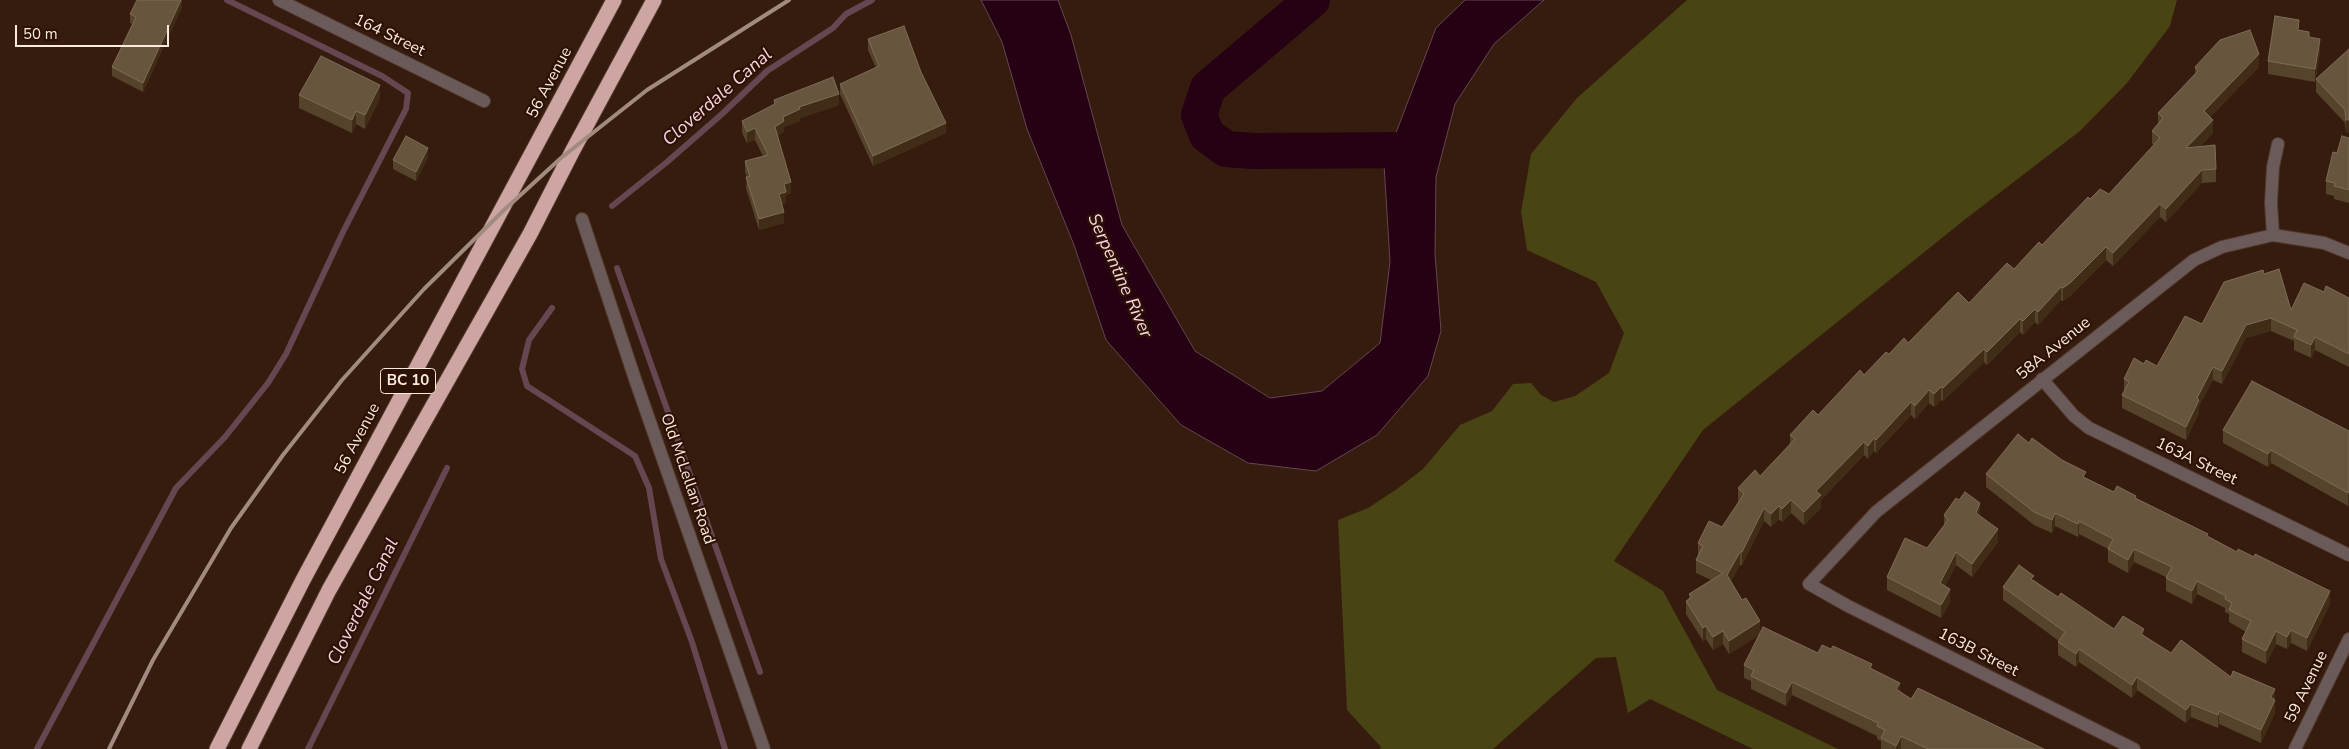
<!DOCTYPE html>
<style>
body{margin:0}
#map{position:relative;width:2349px;height:749px;overflow:hidden;background:#361c0e;font-family:"Nunito Sans",sans-serif}
canvas{display:block}
.scale{position:absolute;left:15px;top:25px;width:154px;height:22px;box-sizing:border-box;border:2px solid #fbe8df;border-top:0;padding-left:6px;font-size:15px;line-height:18px;white-space:nowrap;color:#fbe8df;-webkit-text-stroke:4px #2c1205;paint-order:stroke}
</style>
<div id="map">
<canvas width="2349" height="749"></canvas>
<div class="scale">50 m</div>
</div>
<script>
const ctx = document.querySelector('canvas').getContext('2d');
ctx.lineJoin = 'round';
function fill(path, color) {
  ctx.fillStyle = color;
  ctx.fill(path, 'evenodd');
}
function toPath(rows) {
  const path = new Path2D();
  for (const r of rows) {
    path.moveTo(r[0], r[1]);
    for (let i = 2; i < r.length; i += 2) path.lineTo(r[i], r[i + 1]);
  }
  return path;
}
function strokePath(path, color, width, dash) {
  ctx.strokeStyle = color;
  ctx.lineWidth = width;
  ctx.lineCap = dash ? 'butt' : 'round';
  ctx.setLineDash(dash || []);
  ctx.stroke(path);
}
function label(font, color, halo, rows, align = 'center') {
  ctx.font = font + ' "Nunito Sans",sans-serif';
  ctx.lineWidth = 4.5;
  ctx.setLineDash([]);
  ctx.textBaseline = 'middle';
  ctx.strokeStyle = halo;
  ctx.fillStyle = color;
  for (const [text, x, y, turn = 0] of rows) {
    ctx.save();
    ctx.translate(x, y);
    ctx.rotate((+turn || 0) * Math.PI / 180);
    ctx.textAlign = isNaN(turn) ? turn : align;
    if (halo) ctx.strokeText(text, 0, 0);
    ctx.fillText(text, 0, 0);
    ctx.restore();
  }
}
const green = toPath([
 [1687,0,2177,0,2170,26,2127,83,2080,131,1963,221,1703,430,1614,561,1663,591,1717,690,1838,749,1753,749,1650,699,1628,713,1616,657,1596,658,1493,749,1380,749,1381,747,1347,710,1338,520,1368,508,1397,489,1423,469,1460,425,1492,411,1513,384,1531,383,1541,395,1554,402,1575,396,1609,373,1624,333,1596,282,1527,250,1521,212,1531,154,1577,98]
]);
const water = toPath([
 [981,0,1058,0,1071,35,1122,225,1195,351,1270,398,1322,391,1380,343,1390,262,1384,164,1436,28,1465,0,1544,0,1494,44,1455,104,1436,177,1435,254,1441,331,1428,376,1377,435,1316,471,1248,463,1181,425,1106,340,1074,245,1027,129,1002,42,981,0]
]);
const stream = toPath([
 [612,206,667,162,722,114,767,71,833,28,846,14,872,0],
 [617,268,760,672],
 [552,308,529,340,522,369,527,386,635,456,649,488,661,559,692,642,725,749],
 [37,749,176,488,225,437,268,383,286,354,343,232,406,109,408,93,382,76,227,0],
 [308,749,447,468]
]);
const river = toPath([
 [1312,0,1208,88,1199,115,1207,135,1226,149,1253,151,1423,150]
]);
const street = toPath([
 [279,0,484,101],
 [582,219,636,382,764,749],
 [2273,235,2271,203,2273,167,2278,144],
 [2042,379,2074,416,2089,428,2349,555],
 [2134,749,1848,606,1809,584,1876,512,2194,260,2222,247,2273,235,2324,243,2349,253],
 [2295,749,2349,639]
]);
const highway = toPath([
 [217,749,303,580,614,0],
 [249,749,329,590,530,234,573,150,654,0]
]);
const rail = toPath([
 [109,749,153,660,231,528,283,455,342,380,424,289,503,211,561,158,647,90,789,0]
]);
const wall = toPath([
 [182,0,182,7,143,92,112,76,112,67,133,24,130,23,130,14],
 [2299,30,2309,37,2320,52,2315,82,2268,74,2268,61],
 [868,39,921,72,946,133,873,166,840,94,840,84,876,68,868,50],
 [2349,49,2346,133,2345,123,2316,92,2316,79],
 [2195,67,2259,67,2210,117,2213,133,2200,147,2216,169,2216,182,2202,183,2166,222,2160,217,2113,266,2106,260,2070,296,2063,301,2061,300,2038,325,2035,322,2023,335,2020,332,1987,365,1984,362,1943,401,1941,400,1934,407,1929,403,1915,419,1911,415,1876,453,1874,451,1868,459,1864,455,1821,500,1821,508,1804,525,1791,513,1782,522,1779,519,1771,527,1764,521,1742,565,1740,565,1731,581,1760,633,1818,653,1872,669,1900,691,1911,699,2044,749,1881,749,1881,741,1877,739,1877,736,1792,695,1786,706,1751,689,1751,681,1744,678,1744,665,1759,635,1729,654,1723,644,1713,650,1706,639,1703,641,1686,614,1686,601,1689,599,1689,594,1711,580,1696,573,1696,560,1698,556,1698,543,1722,527,1738,502,1738,488,1760,476,1790,444,1790,435,1818,415,1889,354,1908,343,1969,303,2014,269,2042,245,2090,199,2109,194,2154,145,2152,144,2152,131,2158,124,2158,113,2195,74],
 [299,95,380,98,365,129,356,124,352,133,299,108],
 [774,100,839,105,800,118,800,121,784,127,784,132,777,136,791,193,786,195,786,203,782,204,784,223,759,230,746,188,747,177,745,172,745,161,763,156,755,140,747,143,742,133,742,121,774,104],
 [2349,138,2349,203,2334,199,2334,196,2326,194,2326,181,2337,153],
 [428,157,416,181,393,169,393,160],
 [2264,274,2291,310,2324,292,2349,298,2349,367,2315,350,2311,358,2294,350,2294,341,2271,331,2246,338,2222,384,2213,380,2199,406,2199,413,2186,440,2122,408,2122,395,2124,392,2124,379,2144,364,2157,366,2202,324],
 [2223,430,2349,431,2349,504,2348,506,2271,463,2268,467,2223,443],
 [2029,443,2062,460,2086,478,2114,492,2136,498,2330,604,2307,651,2291,643,2287,649,2276,644,2266,664,2242,652,2242,639,2246,632,2229,622,2229,614,2225,612,2225,608,2197,594,2192,604,2166,591,2166,577,2134,562,2128,573,2108,562,2108,549,2079,534,2078,537,2055,526,2052,533,2034,525,1986,487,1986,474],
 [1944,515,1980,516,1998,542,1972,577,1956,565,1945,586,1950,602,1941,618,1887,590,1887,577,1927,548,1944,526],
 [2034,580,2058,597,2114,629,2144,636,2171,653,2231,677,2275,699,2275,713,2261,743,2219,724,2218,728,2191,717,2186,723,2137,690,2132,698,2079,662,2076,667,2058,655,2058,642,2059,641,2003,600,2003,587]
]);
const shadedWall = toPath([
 [181,0,182,0,182,7,143,92,143,83],
 [2320,39,2320,52,2315,82,2315,69],
 [2259,54,2259,67,2204,124,2204,111],
 [380,85,380,98,365,129,365,115],
 [839,94,839,105,800,118,800,121,784,127,784,132,775,138,775,127,783,117,799,107],
 [356,111,356,124,352,133,352,120],
 [2213,120,2213,133,2186,161,2186,148],
 [2346,120,2349,120,2349,133,2346,133],
 [946,123,946,133,873,166,873,156],
 [755,128,755,140,747,143,747,132],
 [428,148,428,157,416,181,416,172],
 [2202,170,2202,183,2166,222,2166,209],
 [791,182,791,193,786,195,786,203,779,205,779,194,784,184],
 [2160,204,2160,217,2113,266,2113,253],
 [784,212,784,223,759,230,759,219],
 [2106,247,2106,260,2070,296,2063,301,2063,288],
 [2061,287,2061,300,2038,325,2038,312],
 [2035,309,2035,322,2023,335,2023,321],
 [2271,318,2271,331,2246,338,2222,384,2222,371,2246,325],
 [2020,319,2020,332,1987,365,1987,352],
 [2315,337,2315,350,2311,358,2311,345],
 [1984,349,1984,362,1943,401,1943,388],
 [2213,367,2213,380,2199,406,2199,413,2186,440,2186,427,2197,398],
 [1941,387,1941,400,1934,407,1934,394],
 [1929,390,1929,403,1915,419,1915,406],
 [1911,402,1911,415,1876,453,1876,440],
 [1874,438,1874,451,1868,459,1868,446],
 [1864,442,1864,455,1821,500,1821,508,1804,525,1804,512,1816,491],
 [2271,450,2271,463,2268,467,2268,454],
 [2349,491,2349,504,2348,506,2348,493],
 [1791,500,1791,513,1782,522,1782,509],
 [1980,503,1980,516,1976,513],
 [1779,506,1779,519,1771,527,1771,514],
 [1764,508,1764,521,1742,565,1742,552],
 [2055,513,2055,526,2052,533,2052,520],
 [2079,521,2079,534,2078,537,2078,524],
 [1998,529,1998,542,1972,577,1972,564],
 [2134,549,2134,562,2128,573,2128,560],
 [1740,552,1740,565,1727,588,1727,575],
 [1956,552,1956,565,1940,597,1940,583],
 [2197,581,2197,594,2192,604,2192,591],
 [1950,589,1950,602,1941,618,1941,605],
 [2330,591,2330,604,2307,651,2307,638],
 [1760,621,1760,635,1729,654,1729,641],
 [1706,626,1706,639,1703,641,1703,628],
 [2144,629,2144,642,2141,634],
 [2291,630,2291,643,2287,649,2287,637],
 [1723,631,1723,644,1713,650,1713,637],
 [2276,631,2276,644,2266,664,2266,651],
 [2079,649,2079,662,2076,667,2076,654],
 [2137,677,2137,690,2132,698,2132,685],
 [1792,682,1792,695,1786,706,1786,693],
 [1900,683,1900,696,1896,689],
 [2275,689,2275,713,2261,743,2261,730],
 [2191,704,2191,717,2186,723,2186,710],
 [2219,711,2219,724,2218,728,2218,715],
 [1901,736,1901,749,1896,749,1896,746]
]);
const building = toPath([
 [137,0,181,0,143,83,112,67,136,17,130,14,137,0],
 [2275,16,2299,20,2298,30,2309,32,2309,37,2320,39,2315,69,2268,61,2275,16],
 [904,26,921,72,946,123,873,156,840,84,879,66,868,39,904,26],
 [2250,30,2259,54,2204,111,2213,120,2186,148,2215,145,2216,169,2202,170,2166,209,2160,204,2113,253,2106,247,2070,283,2063,288,2061,287,2038,312,2035,309,2023,321,2020,319,1987,352,1984,349,1943,388,1941,387,1934,394,1929,390,1915,406,1911,402,1876,440,1874,438,1868,446,1864,442,1816,491,1821,495,1804,512,1791,500,1782,509,1779,506,1771,514,1764,508,1742,552,1740,552,1727,575,1742,600,1746,598,1760,621,1729,641,1723,631,1713,637,1706,626,1703,628,1686,601,1692,597,1689,594,1723,573,1696,560,1703,546,1698,543,1709,521,1722,527,1744,494,1738,488,1755,470,1760,476,1795,439,1790,435,1813,410,1818,415,1860,370,1864,375,1886,352,1889,354,1904,338,1908,343,1958,292,1969,303,2007,263,2014,269,2039,242,2042,245,2088,197,2090,199,2100,189,2109,194,2160,138,2152,131,2163,118,2158,113,2198,71,2195,67,2220,40,2250,30],
 [2349,49,2349,120,2346,120,2345,110,2316,79,2349,49],
 [321,56,380,85,365,115,356,111,352,120,299,95,321,56],
 [833,77,839,94,799,107,800,109,783,117,784,121,775,127,791,182,784,184,786,192,779,194,784,212,759,219,746,177,750,176,745,161,768,155,755,128,747,132,742,121,775,104,774,100,833,77],
 [406,136,428,148,416,172,393,160,406,136],
 [2342,136,2349,138,2349,190,2334,186,2335,183,2326,181,2333,152,2337,153,2342,136],
 [2279,269,2291,310,2304,283,2324,292,2326,286,2349,298,2349,354,2315,337,2311,345,2294,337,2297,330,2271,318,2246,325,2222,371,2213,367,2197,398,2199,400,2186,427,2122,395,2129,382,2124,379,2134,358,2144,364,2146,360,2157,366,2185,316,2202,324,2224,282,2263,270,2264,274,2279,269],
 [2252,381,2349,431,2349,491,2348,493,2271,450,2268,454,2223,430,2252,381],
 [2018,434,2029,443,2032,438,2062,460,2086,472,2083,477,2114,492,2117,486,2136,496,2135,498,2208,534,2207,536,2237,552,2238,549,2254,557,2255,554,2330,591,2307,638,2291,630,2287,637,2276,631,2266,651,2242,639,2251,621,2229,610,2232,603,2225,599,2226,596,2197,581,2192,591,2166,578,2172,567,2134,549,2128,560,2108,549,2113,539,2079,521,2078,524,2055,513,2052,520,2034,512,1986,474,2018,434],
 [1965,492,1980,503,1976,513,1998,529,1972,564,1956,552,1940,583,1950,589,1941,605,1887,577,1905,538,1927,548,1948,520,1944,515,1956,498,1959,500,1965,492],
 [2019,565,2034,576,2031,579,2058,597,2061,593,2114,629,2123,616,2144,629,2141,634,2171,653,2181,640,2231,677,2233,671,2275,689,2271,697,2275,700,2261,730,2219,711,2218,715,2191,704,2186,710,2137,677,2132,685,2079,649,2076,654,2058,642,2065,632,2003,587,2019,565],
 [1763,627,1818,653,1822,645,1831,649,1833,646,1872,664,1870,668,1900,683,1896,689,1911,699,1918,688,2044,749,1928,749,1901,736,1896,746,1881,738,1885,730,1877,726,1878,723,1792,682,1786,693,1751,676,1754,670,1744,665,1763,627]
]);
const shields = [
 [408,381,55]
];
const shieldNames = [
 ["BC 10",408,381]
];
const streetNames = [
 ["164 Street",389,36,26],
 ["56 Avenue",550,83,-62],
 ["58A Avenue",2054,349,-39],
 ["56 Avenue",358,439,-62],
 ["163A Street",2196,462,26],
 ["Old McLellan Road",687,479,71],
 ["163B Street",1978,653,27],
 ["59 Avenue",2307,687,-64]
];
const waterNames = [
 ["Cloverdale Canal",718,98,-41],
 ["Serpentine River",1119,276,66],
 ["Cloverdale Canal",364,602,-64]
];
fill(green, '#494414');
fill(water, '#260013');
strokePath(water, '#664650', 1);
strokePath(stream, '#664650', 6);
strokePath(river, '#260013', 36);
strokePath(street, '#52392b', 14);
strokePath(highway, '#52392b', 17);
strokePath(street, '#6a5a59', 12);
strokePath(highway, '#cda5a3', 15);
strokePath(rail, '#a18b80', 4);
fill(wall, '#55432b');
fill(shadedWall, '#412c17');
fill(building, '#67553e');
strokePath(building, '#7e6c57', 1);
for (const [x, y, w] of shields) {
  const box = new Path2D();
  box.roundRect(x - w / 2, y - 12.5, w, 25, 4);
  ctx.fillStyle = '#2c1205';
  ctx.fill(box);
  strokePath(box, '#fbe8df', 1);
}
label('bold 15px', '#fbe8df', null, shieldNames);
label('16px', '#fbe8df', '#2c1205', streetNames);
label('italic 18px', '#fbd2e2', '#2c1205', waterNames);
</script>
